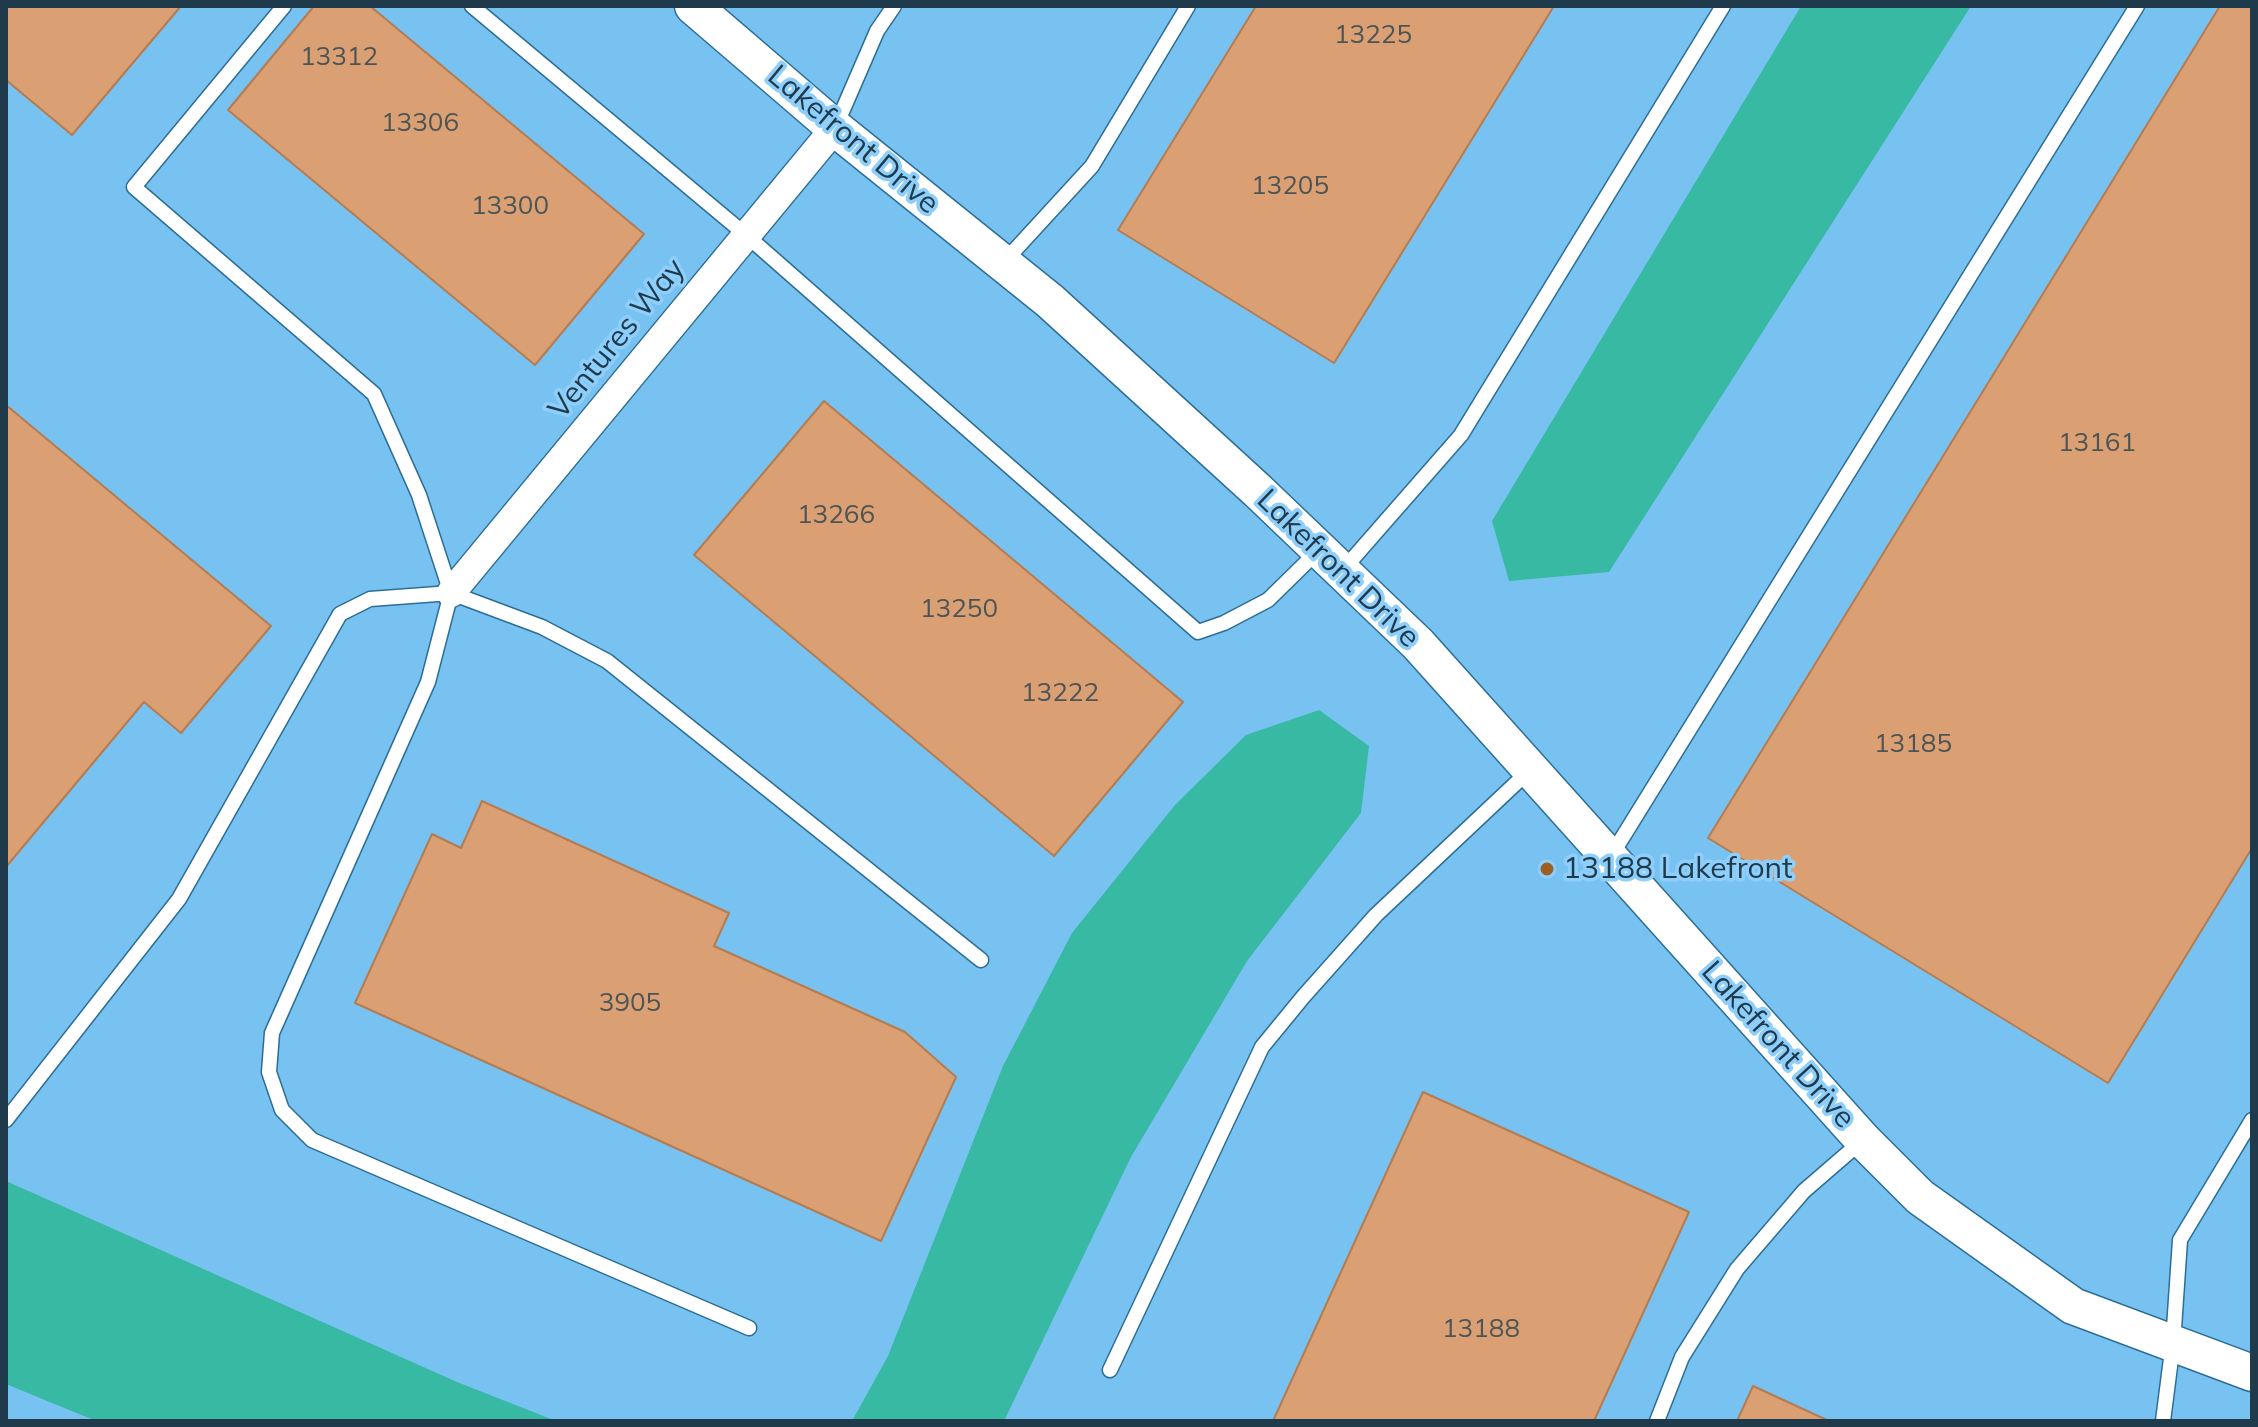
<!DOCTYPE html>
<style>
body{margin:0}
#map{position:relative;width:2258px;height:1427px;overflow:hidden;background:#8dcefa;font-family:Mulish,sans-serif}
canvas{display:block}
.frame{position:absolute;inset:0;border:8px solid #1e3a4b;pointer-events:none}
</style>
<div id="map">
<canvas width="2258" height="1427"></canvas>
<div class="frame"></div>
</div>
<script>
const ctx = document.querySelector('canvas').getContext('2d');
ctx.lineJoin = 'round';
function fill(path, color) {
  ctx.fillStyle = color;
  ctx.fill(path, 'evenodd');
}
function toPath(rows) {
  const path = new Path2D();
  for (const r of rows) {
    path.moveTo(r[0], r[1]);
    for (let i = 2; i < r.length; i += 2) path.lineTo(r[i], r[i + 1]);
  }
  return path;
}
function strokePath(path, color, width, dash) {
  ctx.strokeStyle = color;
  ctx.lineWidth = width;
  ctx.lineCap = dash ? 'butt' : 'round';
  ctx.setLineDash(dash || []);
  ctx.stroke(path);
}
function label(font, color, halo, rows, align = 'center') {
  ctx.font = font + ' Mulish,sans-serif';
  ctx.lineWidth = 7;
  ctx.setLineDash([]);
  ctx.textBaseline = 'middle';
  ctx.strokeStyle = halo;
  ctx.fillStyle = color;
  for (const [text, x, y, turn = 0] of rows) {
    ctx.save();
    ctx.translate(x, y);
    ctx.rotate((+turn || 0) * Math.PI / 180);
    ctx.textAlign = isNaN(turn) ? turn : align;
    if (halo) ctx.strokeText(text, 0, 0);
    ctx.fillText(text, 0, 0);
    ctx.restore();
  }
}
const built = toPath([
 [6,6,2252,6,2252,1421,6,1421]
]);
const water = toPath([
 [1801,6,1971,6,1609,572,1509,581,1492,521],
 [1319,710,1369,746,1361,813,1247,961,1131,1157,1004,1421,852,1421,888,1356,1003,1066,1072,933,1175,805,1246,735],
 [6,1181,457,1382,556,1421,96,1421,6,1384]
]);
const building = toPath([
 [6,6,181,6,72,135,6,80,6,6],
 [314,6,370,6,644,234,535,365,228,110,314,6],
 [1256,6,1554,6,1334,363,1118,230,1256,6],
 [2220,6,2252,6,2252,848,2108,1083,1708,838,2220,6],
 [824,401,1183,702,1054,856,694,555,824,401],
 [6,405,271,626,181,733,144,702,6,867,6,405],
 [482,801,729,913,714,946,905,1032,956,1077,881,1241,355,1003,432,834,461,848,482,801],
 [1423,1092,1689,1212,1594,1421,1273,1421,1423,1092],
 [1753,1386,1829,1421,1737,1421,1753,1386]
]);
const service = toPath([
 [284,6,134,187,374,394,419,495,451,593,428,682,272,1033,269,1072,282,1110,312,1140,749,1328],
 [472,6,746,235,1198,632,1224,623,1268,600,1319,550],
 [835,128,877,31,894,6],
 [1003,263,1092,166,1188,6],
 [1342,571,1461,435,1723,6],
 [1611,856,2137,6],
 [6,1120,179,899,340,614,370,599,451,593,542,627,607,661,981,960],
 [1110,1370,1262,1047,1303,997,1376,915,1530,770],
 [1657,1421,1682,1357,1737,1269,1804,1191,1863,1140],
 [2163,1421,2173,1343,2180,1240,2252,1120]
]);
const minor = toPath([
 [451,593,835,128]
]);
const tertiary = toPath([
 [693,6,835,128,1050,301,1258,491,1418,644,1863,1140,1920,1197,2073,1306,2252,1373]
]);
const markers = [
 [1547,869,8,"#9d5e26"]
];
const numberNames = [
 ["13225",1373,35],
 ["13312",339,57],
 ["13306",420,123],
 ["13205",1290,186],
 ["13300",510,206],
 ["13161",2097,443],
 ["13266",836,515],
 ["13250",959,609],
 ["13222",1060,693],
 ["13185",1913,744],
 ["3905",630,1003],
 ["13188",1481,1329]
];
const streetNames = [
 ["Lakefront Drive",853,140,40],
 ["Ventures Way",617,339,-51],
 ["Lakefront Drive",1338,569,44],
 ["Lakefront Drive",1778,1045,48]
];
const poiNames = [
 ["13188 Lakefront",1563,869]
];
fill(built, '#78c2f2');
fill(water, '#38b9a3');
fill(building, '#daa073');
strokePath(building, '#b47c50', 2);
strokePath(service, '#2c6e95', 17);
strokePath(minor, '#2c6e95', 31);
strokePath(tertiary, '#2c6e95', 39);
strokePath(service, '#fff', 14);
strokePath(minor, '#fff', 28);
strokePath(tertiary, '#fff', 36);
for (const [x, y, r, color] of markers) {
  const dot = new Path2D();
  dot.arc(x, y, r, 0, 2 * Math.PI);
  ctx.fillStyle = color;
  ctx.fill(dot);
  strokePath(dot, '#8dcefa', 3);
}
label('26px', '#4d5455', null, numberNames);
label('30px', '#1e3a4b', '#8dcefa', streetNames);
label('30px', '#1e3a4b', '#8dcefa', poiNames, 'left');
</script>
